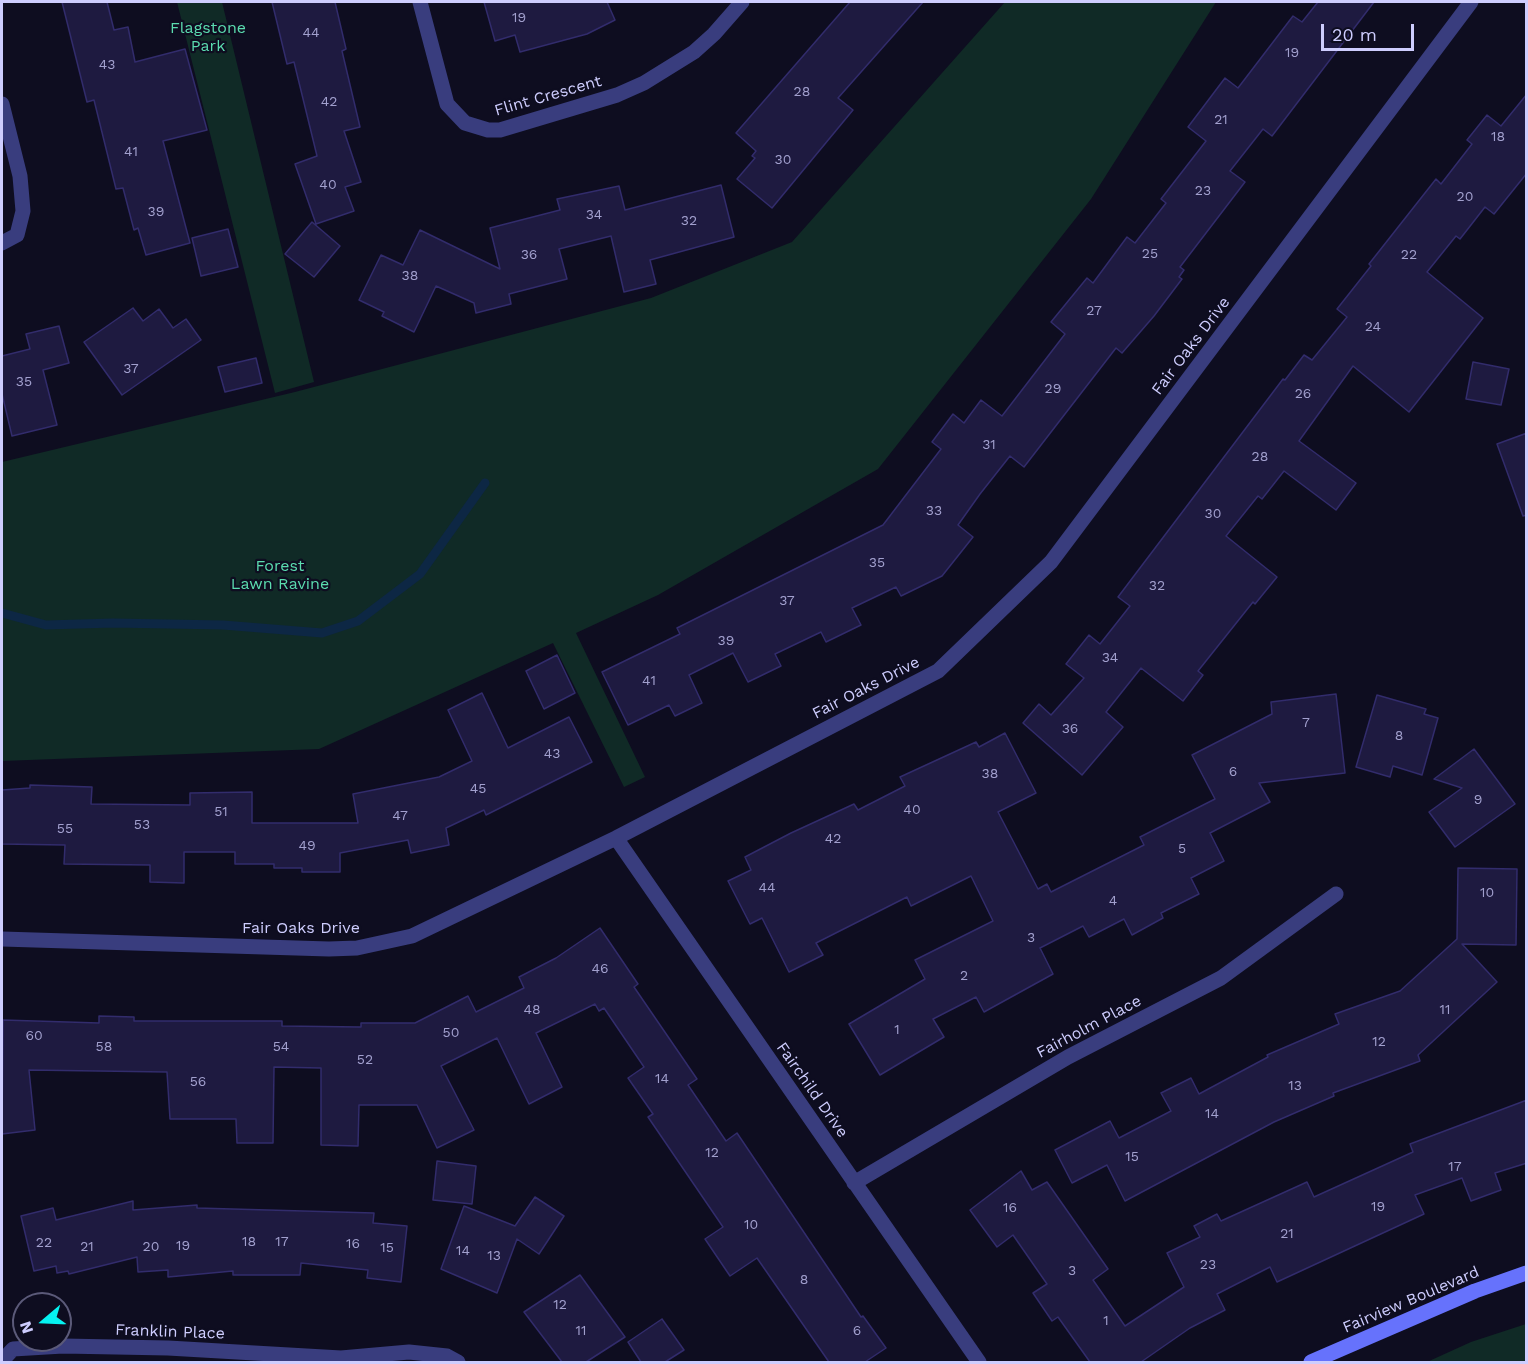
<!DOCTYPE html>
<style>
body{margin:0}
#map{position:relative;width:1528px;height:1364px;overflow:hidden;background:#0e0d20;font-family:"Work Sans",sans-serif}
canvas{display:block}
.frame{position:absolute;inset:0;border:3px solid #cecdfe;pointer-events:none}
.north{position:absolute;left:12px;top:1292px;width:60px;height:60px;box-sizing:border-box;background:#0e0d20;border:2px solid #5b5a79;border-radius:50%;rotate:251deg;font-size:16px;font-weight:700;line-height:24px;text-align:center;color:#cecdfe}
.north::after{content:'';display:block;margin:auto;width:21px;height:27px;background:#05f2f1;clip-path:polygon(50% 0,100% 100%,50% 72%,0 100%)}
.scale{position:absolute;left:1321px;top:24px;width:93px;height:27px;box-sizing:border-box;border:3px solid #cecdfe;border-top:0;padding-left:8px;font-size:18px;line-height:21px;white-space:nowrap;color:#cecdfe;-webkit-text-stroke:4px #0e0d20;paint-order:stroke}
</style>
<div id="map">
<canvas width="1528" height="1364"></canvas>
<div class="frame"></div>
<div class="north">N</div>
<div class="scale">20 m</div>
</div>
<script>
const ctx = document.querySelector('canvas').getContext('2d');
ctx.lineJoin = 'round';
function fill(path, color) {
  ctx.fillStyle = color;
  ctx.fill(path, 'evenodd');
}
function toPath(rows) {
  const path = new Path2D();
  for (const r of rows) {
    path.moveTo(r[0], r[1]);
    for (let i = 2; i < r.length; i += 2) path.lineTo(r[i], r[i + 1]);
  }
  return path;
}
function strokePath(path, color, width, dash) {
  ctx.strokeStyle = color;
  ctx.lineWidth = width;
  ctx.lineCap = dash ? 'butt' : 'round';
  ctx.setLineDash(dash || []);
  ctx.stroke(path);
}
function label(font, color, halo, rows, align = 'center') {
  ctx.font = font + ' "Work Sans",sans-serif';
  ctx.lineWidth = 4.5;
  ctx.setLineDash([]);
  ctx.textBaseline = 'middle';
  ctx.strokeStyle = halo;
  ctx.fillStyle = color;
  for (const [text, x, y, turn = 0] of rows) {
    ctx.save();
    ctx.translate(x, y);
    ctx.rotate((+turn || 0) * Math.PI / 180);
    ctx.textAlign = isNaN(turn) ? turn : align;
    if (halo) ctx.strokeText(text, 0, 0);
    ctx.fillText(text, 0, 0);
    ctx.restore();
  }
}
const green = toPath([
 [177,2,222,2,314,382,275,393],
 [1005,2,1216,2,1091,199,878,469,658,595,576,633,645,777,624,787,553,643,319,749,2,761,2,462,295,392,651,298,792,242],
 [1526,1324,1526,1362,1427,1362,1471,1342]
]);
const stream = toPath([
 [2,613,46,625,113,623,223,625,322,633,358,621,420,574,485,483]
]);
const building = toPath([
 [62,2,107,2,114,30,128,27,135,62,185,49,207,130,163,141,190,243,146,255,138,228,134,230,123,188,116,189,94,100,87,102,62,2],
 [272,2,335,2,346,49,342,51,360,127,344,131,361,182,345,187,354,211,316,224,295,164,317,156,294,62,287,64,272,2],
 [484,2,607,2,615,20,587,34,520,52,515,35,495,41,484,2],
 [850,2,923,2,838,98,853,110,772,208,737,179,755,158,752,156,756,151,736,133,850,2],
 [1318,2,1374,2,1272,136,1263,129,1230,171,1245,182,1180,267,1184,270,1179,277,1182,279,1154,316,1122,353,1116,348,1024,467,1010,456,980,494,958,525,973,537,942,576,901,596,896,587,852,608,861,625,826,642,821,632,775,654,781,666,748,682,733,653,689,675,702,703,675,716,669,705,628,725,602,672,680,634,677,628,883,525,941,449,932,442,953,414,964,423,981,400,1002,416,1065,334,1051,322,1087,278,1093,283,1127,237,1135,243,1166,203,1161,199,1206,141,1188,127,1225,78,1238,88,1293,16,1302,22,1318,2],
 [1527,94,1527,173,1494,214,1485,207,1460,239,1456,236,1427,272,1483,318,1409,412,1353,366,1299,441,1356,483,1336,510,1284,471,1262,499,1258,496,1226,536,1277,577,1255,604,1253,602,1198,671,1203,675,1183,701,1141,668,1106,712,1123,727,1082,775,1023,723,1039,704,1051,715,1084,678,1066,664,1089,635,1100,644,1130,606,1118,597,1283,379,1285,380,1304,355,1312,360,1347,317,1337,309,1371,266,1369,264,1436,179,1441,184,1472,144,1467,140,1487,115,1501,126,1527,94],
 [721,185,734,237,650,260,656,284,624,292,611,236,559,249,567,279,509,294,511,304,476,313,474,303,436,286,414,332,382,316,384,312,359,300,381,255,403,265,420,230,500,269,490,228,560,210,557,199,619,186,625,210,721,185],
 [312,222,340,246,314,277,285,254,312,222],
 [228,229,238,267,201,276,192,238,228,229],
 [133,308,143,321,159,309,173,328,186,319,201,340,122,395,84,342,133,308],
 [59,326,69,363,43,370,57,425,12,436,2,394,2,356,30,349,26,334,59,326],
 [256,358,262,383,225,392,218,367,256,358],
 [1473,362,1509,369,1501,405,1466,399,1473,362],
 [1527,433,1527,515,1523,516,1497,444,1527,433],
 [557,655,575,693,544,709,526,671,557,655],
 [482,693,508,748,569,717,592,762,486,815,484,810,446,828,449,845,411,853,408,840,340,853,340,872,302,872,302,868,274,868,274,864,235,864,235,852,184,852,184,883,150,882,150,865,64,864,65,845,2,844,2,790,30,788,30,785,92,787,91,804,190,805,190,793,252,792,252,823,358,823,353,794,439,777,472,761,448,710,482,693],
 [1336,694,1345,773,1259,783,1270,802,1210,833,1224,861,1191,878,1199,894,1161,913,1163,918,1132,935,1124,919,1089,937,1083,926,1040,948,1053,974,984,1012,976,997,933,1019,944,1037,880,1075,849,1024,925,979,915,960,993,921,971,876,911,906,907,897,816,943,823,955,789,972,762,918,750,924,728,881,751,870,745,857,791,833,854,804,858,810,905,786,900,777,976,742,979,747,1005,733,1036,793,998,812,1038,889,1047,884,1051,892,1144,845,1140,837,1215,799,1192,755,1272,714,1271,702,1336,694],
 [1377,695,1426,709,1424,714,1438,718,1422,775,1393,766,1390,777,1356,767,1377,695],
 [1474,749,1515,804,1455,847,1429,812,1462,788,1434,779,1474,749],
 [1458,868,1517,869,1516,945,1462,944,1497,982,1418,1055,1420,1061,1333,1093,1334,1096,1274,1122,1125,1201,1107,1165,1072,1183,1055,1150,1110,1121,1119,1138,1171,1111,1161,1093,1191,1078,1199,1094,1268,1057,1267,1055,1339,1024,1335,1014,1400,991,1457,939,1458,868],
 [600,928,638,984,634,987,697,1079,688,1085,726,1141,737,1133,861,1317,863,1316,886,1348,865,1362,829,1362,757,1258,730,1276,705,1239,723,1227,648,1117,653,1114,628,1078,644,1067,604,1008,599,1011,595,1004,536,1033,562,1087,529,1104,497,1038,441,1066,474,1130,437,1148,417,1105,359,1105,358,1146,321,1145,321,1068,274,1067,273,1143,237,1143,236,1119,170,1119,167,1072,29,1070,35,1130,2,1134,3,1020,99,1023,99,1016,134,1017,134,1021,282,1021,282,1026,361,1027,361,1023,415,1023,468,996,476,1012,524,988,519,977,556,958,600,928],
 [1527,1100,1527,1163,1495,1173,1501,1190,1471,1201,1462,1178,1415,1195,1424,1214,1277,1282,1270,1267,1217,1294,1225,1310,1190,1328,1141,1362,1090,1362,1058,1317,1052,1321,1033,1293,1047,1284,1013,1235,997,1247,970,1210,1021,1171,1032,1190,1047,1182,1108,1269,1093,1280,1125,1326,1184,1287,1167,1253,1200,1237,1194,1226,1217,1214,1221,1221,1307,1182,1314,1197,1413,1152,1410,1144,1527,1100],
 [437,1161,476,1166,472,1204,433,1200,437,1161],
 [535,1197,564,1216,539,1254,517,1239,497,1293,441,1269,464,1206,515,1226,535,1197],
 [133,1201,133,1210,197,1205,197,1208,374,1213,373,1223,407,1226,401,1282,367,1278,368,1270,301,1263,300,1275,233,1275,233,1271,168,1277,168,1270,138,1272,137,1257,69,1274,68,1271,57,1273,56,1266,34,1271,21,1216,53,1208,56,1220,133,1201],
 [580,1275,625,1337,586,1362,562,1362,524,1312,580,1275],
 [662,1319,684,1350,665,1362,641,1362,628,1342,662,1319]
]);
const street = toPath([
 [420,2,447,104,465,123,488,130,500,130,617,95,644,83,694,52,714,34,742,2],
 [2,104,20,176,23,211,17,235,2,243],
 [616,838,979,1362],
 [2,939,329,949,357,948,412,936,616,838,938,671,1051,562,1471,2],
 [854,1183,1068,1057,1221,978,1336,894],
 [2,1361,13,1349,63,1346,168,1348,341,1358,409,1352,447,1356,458,1362]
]);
const secondary = toPath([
 [1311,1362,1475,1291,1526,1273]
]);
const numberNames = [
 ["19",519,18],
 ["44",311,33],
 ["19",1292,53],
 ["43",107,65],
 ["28",802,92],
 ["42",329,102],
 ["21",1221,120],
 ["18",1498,137],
 ["41",131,152],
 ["30",783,160],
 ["40",328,185],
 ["23",1203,191],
 ["20",1465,197],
 ["39",156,212],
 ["34",594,215],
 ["32",689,221],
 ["25",1150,254],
 ["36",529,255],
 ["22",1409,255],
 ["38",410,276],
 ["27",1094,311],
 ["24",1373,327],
 ["37",131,369],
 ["35",24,382],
 ["29",1053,389],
 ["26",1303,394],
 ["31",989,445],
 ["28",1260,457],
 ["33",934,511],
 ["30",1213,514],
 ["35",877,563],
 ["32",1157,586],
 ["37",787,601],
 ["39",726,641],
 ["34",1110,658],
 ["41",649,681],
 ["7",1306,723],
 ["36",1070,729],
 ["8",1399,736],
 ["43",552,754],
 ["6",1233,772],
 ["38",990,774],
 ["45",478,789],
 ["9",1478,800],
 ["40",912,810],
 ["51",221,812],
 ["47",400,816],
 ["53",142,825],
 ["55",65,829],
 ["42",833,839],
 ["49",307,846],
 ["5",1182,849],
 ["44",767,888],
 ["10",1487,893],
 ["4",1113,901],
 ["3",1031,938],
 ["46",600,969],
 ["2",964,976],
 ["48",532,1010],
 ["11",1445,1010],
 ["1",897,1030],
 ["50",451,1033],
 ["60",34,1036],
 ["12",1379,1042],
 ["58",104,1047],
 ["54",281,1047],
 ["52",365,1060],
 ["14",662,1079],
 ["56",198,1082],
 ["13",1295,1086],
 ["14",1212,1114],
 ["12",712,1153],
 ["15",1132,1157],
 ["17",1455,1167],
 ["19",1378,1207],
 ["16",1010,1208],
 ["10",751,1225],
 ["21",1287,1234],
 ["18",249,1242],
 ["17",282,1242],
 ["22",44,1243],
 ["16",353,1244],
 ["19",183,1246],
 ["21",87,1247],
 ["20",151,1247],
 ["15",387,1248],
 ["14",463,1251],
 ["13",494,1256],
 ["23",1208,1265],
 ["3",1072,1271],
 ["8",804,1280],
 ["12",560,1305],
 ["1",1106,1321],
 ["11",581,1331],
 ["6",857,1331]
];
const parkNames = [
 ["Flagstone",208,28],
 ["Park",208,46],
 ["Forest",280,566],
 ["Lawn Ravine",280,584]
];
const streetNames = [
 ["Flint Crescent",548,96,-16],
 ["Fair Oaks Drive",1191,346,-53],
 ["Fair Oaks Drive",866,688,-27],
 ["Fair Oaks Drive",301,928],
 ["Fairholm Place",1089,1027,-28],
 ["Fairchild Drive",812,1090,55],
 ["Fairview Boulevard",1411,1300,-23],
 ["Franklin Place",170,1332,2]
];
fill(green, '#102a26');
strokePath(stream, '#0d2744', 9);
fill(building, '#1e1a40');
strokePath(building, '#322c6c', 1.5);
strokePath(street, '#393d7e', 15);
strokePath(secondary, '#6672fc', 15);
label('14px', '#a2a0ce', null, numberNames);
label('16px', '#5bdcaf', '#0e0d20', parkNames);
label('16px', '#cecdfe', '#0e0d20', streetNames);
</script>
